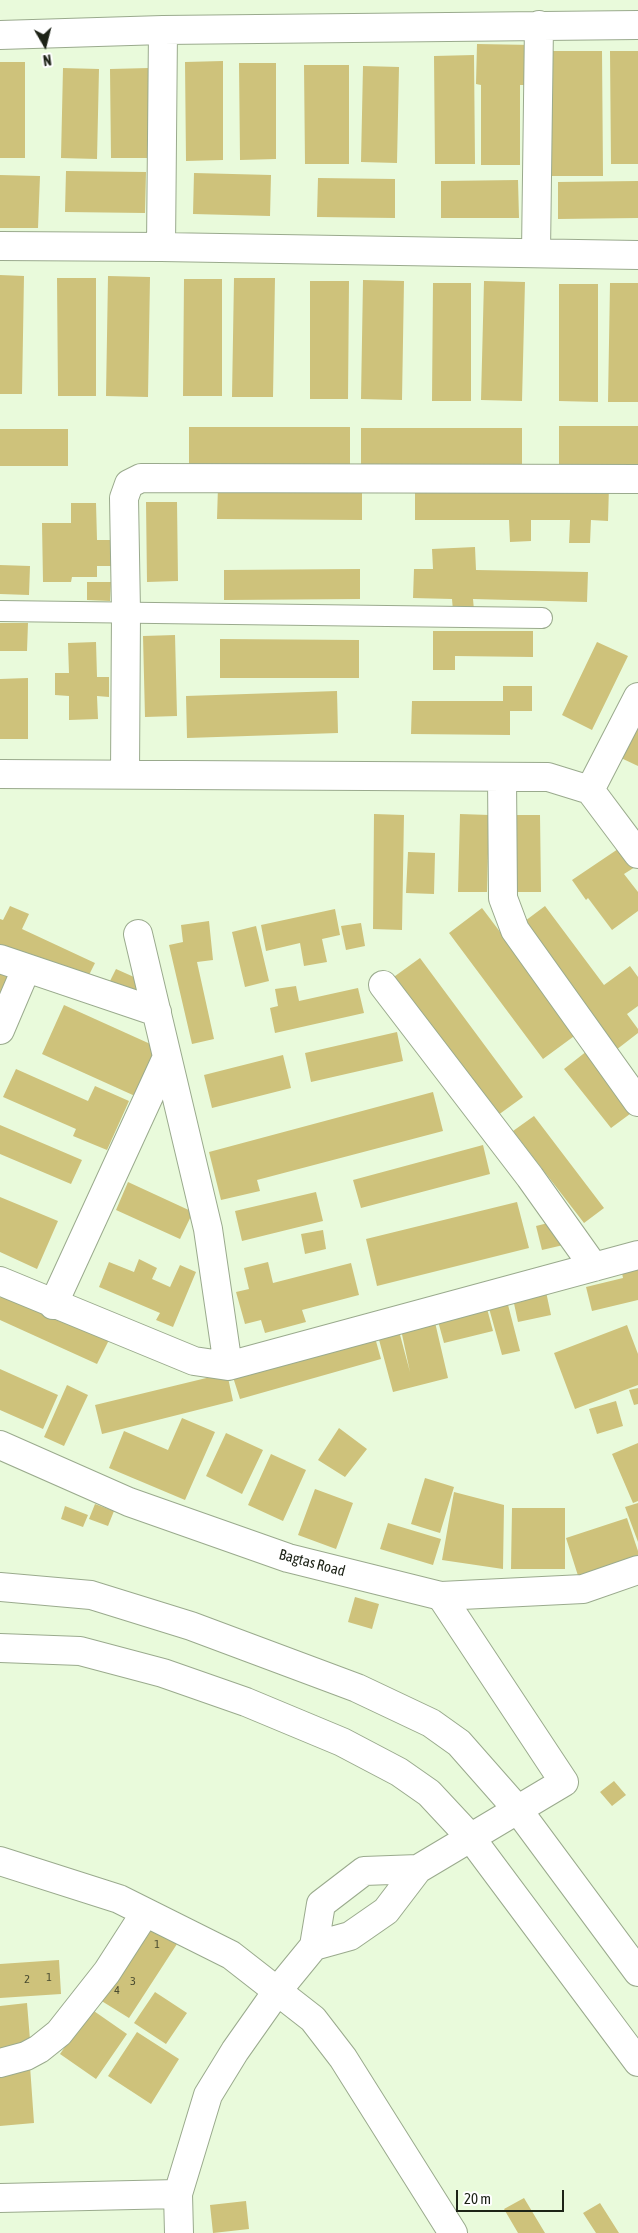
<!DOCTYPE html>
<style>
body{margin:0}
#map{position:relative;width:638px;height:2233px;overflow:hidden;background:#e9fadb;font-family:"Asap Condensed",sans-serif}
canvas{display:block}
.north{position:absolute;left:20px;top:20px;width:50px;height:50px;-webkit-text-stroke:4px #fff;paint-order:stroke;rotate:172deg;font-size:14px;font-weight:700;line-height:20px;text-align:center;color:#1d2317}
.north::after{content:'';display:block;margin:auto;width:18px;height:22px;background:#1d2317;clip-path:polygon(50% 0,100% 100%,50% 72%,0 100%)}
.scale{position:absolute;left:456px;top:2190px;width:108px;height:22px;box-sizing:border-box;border:2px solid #1d2317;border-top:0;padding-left:6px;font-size:15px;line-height:18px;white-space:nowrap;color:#1d2317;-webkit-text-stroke:4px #fff;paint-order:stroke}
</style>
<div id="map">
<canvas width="638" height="2233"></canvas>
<div class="north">N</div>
<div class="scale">20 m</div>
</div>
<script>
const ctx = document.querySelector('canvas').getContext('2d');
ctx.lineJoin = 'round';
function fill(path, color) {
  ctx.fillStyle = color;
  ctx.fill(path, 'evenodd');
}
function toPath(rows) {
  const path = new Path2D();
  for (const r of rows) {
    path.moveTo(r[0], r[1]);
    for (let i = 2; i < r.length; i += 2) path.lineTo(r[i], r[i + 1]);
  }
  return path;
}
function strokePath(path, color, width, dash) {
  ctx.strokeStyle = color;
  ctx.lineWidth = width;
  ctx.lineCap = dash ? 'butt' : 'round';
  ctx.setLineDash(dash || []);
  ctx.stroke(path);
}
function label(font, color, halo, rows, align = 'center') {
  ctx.font = font + ' "Asap Condensed",sans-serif';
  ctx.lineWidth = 4;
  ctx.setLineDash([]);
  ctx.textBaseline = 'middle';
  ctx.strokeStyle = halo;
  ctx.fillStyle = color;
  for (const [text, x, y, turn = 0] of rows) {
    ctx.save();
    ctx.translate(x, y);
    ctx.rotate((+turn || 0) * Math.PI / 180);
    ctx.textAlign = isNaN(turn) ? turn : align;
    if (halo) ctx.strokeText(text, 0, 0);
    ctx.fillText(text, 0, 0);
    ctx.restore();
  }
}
const building = toPath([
 [477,44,533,45,533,85,520,85,520,165,481,165,481,85,476,84],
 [550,51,602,51,603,176,551,176],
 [610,51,638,51,638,164,611,164],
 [474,55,475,164,435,164,434,56],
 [223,61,223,160,186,161,185,62],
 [0,62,25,62,25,158,0,158],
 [239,63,276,63,276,159,240,160],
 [304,65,349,65,349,164,305,164],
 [363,66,399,67,397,163,361,162],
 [63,68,99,69,97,159,61,158],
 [149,68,150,158,111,158,110,69],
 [66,171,146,172,145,213,65,212],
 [194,173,271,175,270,216,193,214],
 [0,175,40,176,38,228,0,228],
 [318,178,395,179,395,218,317,217],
 [518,180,519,218,441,218,441,181],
 [638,181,638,218,558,219,558,182],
 [0,275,24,276,22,394,0,394],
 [108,276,150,277,148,397,106,396],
 [57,278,96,278,96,396,58,396],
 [234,278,275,278,273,397,232,397],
 [184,279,222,279,222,396,183,396],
 [363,280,404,281,402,400,361,399],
 [310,281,349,281,348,399,310,399],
 [484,281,525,282,522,401,481,400],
 [433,283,471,283,471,401,432,401],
 [610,283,638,283,638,402,608,402],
 [559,284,598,284,598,402,559,401],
 [559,426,638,426,638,464,559,464],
 [189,427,350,427,350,464,189,464],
 [361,428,522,428,522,465,361,465],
 [0,429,68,429,68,466,0,466],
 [415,485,609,486,608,521,591,520,590,543,569,543,570,520,531,520,531,541,510,542,509,520,415,520],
 [218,486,362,487,362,520,217,519],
 [146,502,177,502,178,581,147,582],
 [71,503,96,503,97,540,113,540,113,566,97,566,97,577,72,577,71,582,43,582,42,523,71,523],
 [475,547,476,570,588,572,587,602,473,599,474,610,453,611,452,599,413,598,414,569,433,569,432,549],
 [0,565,30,566,29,595,0,594],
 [360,569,360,599,224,600,224,570],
 [87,582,111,582,110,601,87,600],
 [0,623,28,623,27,651,0,651],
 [433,631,533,631,533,657,455,656,455,670,433,670],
 [175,635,177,716,145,717,143,636],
 [220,639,359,640,359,678,220,678],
 [96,642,97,677,109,677,109,697,97,696,98,719,69,720,69,696,55,695,55,673,69,673,68,643],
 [597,642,628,656,592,730,562,715],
 [28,678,28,739,0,739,0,679],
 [503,686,532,686,532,711,510,711,510,735,411,734,412,701,503,701],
 [337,691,338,733,187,738,186,696],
 [638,725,638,766,621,758],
 [374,814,404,815,402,930,373,929],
 [460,814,489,815,487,892,458,892],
 [510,815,540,815,541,892,511,892],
 [621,847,635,867,624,874,638,892,638,911,612,930,588,898,586,900,572,880],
 [408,852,435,853,434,894,406,893],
 [10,906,29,914,22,929,95,963,85,983,0,944,0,919,3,920],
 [545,906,604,985,630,966,638,977,638,1006,627,1014,638,1029,638,1033,616,1050,521,924],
 [482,908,577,1034,543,1059,449,933],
 [335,909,340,935,322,939,327,962,304,966,300,943,266,951,261,925],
 [209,921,213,960,197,962,214,1039,192,1044,169,945,183,942,181,925],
 [361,923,365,946,346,950,341,926],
 [256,926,269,981,245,987,232,932],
 [420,958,523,1097,494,1118,391,979],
 [116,969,143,981,135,1000,107,987],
 [0,974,14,979,0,1005],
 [296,986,299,1001,358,988,364,1013,275,1033,270,1008,278,1006,275,989],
 [64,1005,157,1047,135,1096,42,1054],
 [397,1032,403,1061,311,1082,305,1053],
 [587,1051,634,1111,611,1128,564,1069],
 [283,1055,291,1088,212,1108,204,1075],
 [16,1069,88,1101,95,1086,129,1101,107,1150,73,1136,76,1129,3,1097],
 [433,1092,443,1131,257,1180,260,1191,221,1200,209,1152],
 [534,1116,604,1208,584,1223,513,1131],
 [0,1125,82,1160,71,1184,0,1154],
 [483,1145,490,1174,361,1208,353,1180],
 [128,1182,193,1212,180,1239,116,1210],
 [316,1192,323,1221,242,1241,235,1211],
 [0,1197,58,1221,37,1269,0,1252],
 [517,1202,529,1248,377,1286,366,1239],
 [556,1221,572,1243,542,1250,536,1226],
 [323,1230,326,1249,305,1254,301,1234],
 [139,1259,157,1268,152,1279,170,1287,180,1265,196,1272,173,1327,156,1320,160,1313,99,1287,109,1262,134,1272],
 [268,1262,273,1283,351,1263,359,1295,302,1310,306,1322,265,1333,261,1320,245,1324,236,1292,249,1289,244,1268],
 [638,1265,638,1300,592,1311,586,1287,623,1278,621,1268],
 [545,1287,551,1315,518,1322,512,1294],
 [3,1292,109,1340,97,1364,0,1320,0,1298],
 [506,1297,520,1351,502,1355,487,1301],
 [485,1301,493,1331,444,1343,436,1314],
 [434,1318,448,1378,393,1392,378,1336,399,1331,410,1372,400,1325],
 [627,1325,638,1354,638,1385,575,1409,554,1353],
 [374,1334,381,1359,240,1399,232,1374],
 [0,1369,58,1395,43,1429,0,1410],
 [227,1373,233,1401,102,1434,95,1405],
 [67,1385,88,1395,64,1446,44,1437],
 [638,1388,638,1404,634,1405,629,1390],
 [616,1401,623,1426,597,1434,589,1409],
 [182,1418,215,1432,185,1500,109,1468,124,1431,168,1450],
 [339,1428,367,1449,345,1477,318,1460],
 [226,1433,263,1450,242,1494,206,1476],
 [638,1443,638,1501,633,1503,612,1454],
 [271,1454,306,1470,283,1521,248,1505],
 [425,1478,454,1487,440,1533,411,1524],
 [315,1489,353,1503,336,1549,298,1535],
 [454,1492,504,1505,503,1569,442,1560],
 [638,1503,638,1542,625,1507],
 [95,1504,114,1511,108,1526,89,1519],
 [65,1506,88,1515,83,1527,61,1519],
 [512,1508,565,1508,565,1569,511,1569],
 [627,1518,638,1551,638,1564,580,1582,566,1538],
 [388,1523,441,1539,433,1565,380,1549],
 [355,1597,379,1604,372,1629,348,1622],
 [614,1781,626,1795,612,1806,600,1792],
 [148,1926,177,1944,129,2018,100,2000],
 [59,1960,61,1994,0,1998,0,1964],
 [155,1992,187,2013,166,2044,134,2023],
 [27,2003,31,2052,0,2055,0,2006],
 [91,2009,127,2034,96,2079,60,2054],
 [137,2032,179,2059,151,2104,108,2076],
 [30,2066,34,2123,0,2126,0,2068],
 [524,2198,545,2233,518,2233,504,2209],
 [246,2201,249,2229,213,2233,210,2205],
 [600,2203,619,2233,596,2233,583,2213]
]);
const service = toPath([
 [0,611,542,618]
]);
const minor = toPath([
 [0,35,163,30,638,25],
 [0,246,161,247,638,255],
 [161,247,163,30],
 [536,252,539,25],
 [0,774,548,777,590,790,638,854],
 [125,774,126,612,124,498,129,484,141,478,638,479],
 [502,777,503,898,515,930,638,1102],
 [590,790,638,697],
 [138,934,208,1229,228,1366],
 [0,959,157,1012],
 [383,985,530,1177,594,1267],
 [0,1030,26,969],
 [0,1281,194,1361,228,1366,638,1255],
 [53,1305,167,1057],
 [0,1861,119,1899,231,1955,313,2019,343,2058,453,2233],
 [314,1946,350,1936,386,1911,418,1869,564,1782,441,1596],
 [0,2063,26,2056,39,2049,59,2033,107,1972,145,1913],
 [0,2198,178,2194],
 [179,2233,178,2194,208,2095,235,2051,278,1990,314,1946,321,1904,364,1871,418,1869]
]);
const tertiary = toPath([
 [0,1445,129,1502,288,1558,441,1596,583,1589,638,1570],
 [0,1587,91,1595,191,1626,357,1688,431,1723,459,1743,518,1810,638,1972],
 [0,1648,80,1651,163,1673,246,1702,342,1742,399,1772,429,1793,471,1838,638,2062]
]);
const numberNames = [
 ["1",157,1944],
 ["1",49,1977],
 ["2",27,1979],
 ["3",133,1981],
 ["4",117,1990]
];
const streetNames = [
 ["Bagtas Road",312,1563,15]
];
fill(building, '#cec27b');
strokePath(service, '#9aaa8d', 22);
strokePath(minor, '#9aaa8d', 30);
strokePath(tertiary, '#9aaa8d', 30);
strokePath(service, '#fff', 20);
strokePath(minor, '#fff', 28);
strokePath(tertiary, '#fff', 28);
label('12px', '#494b30', null, numberNames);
label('15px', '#1d2317', '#fff', streetNames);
</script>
